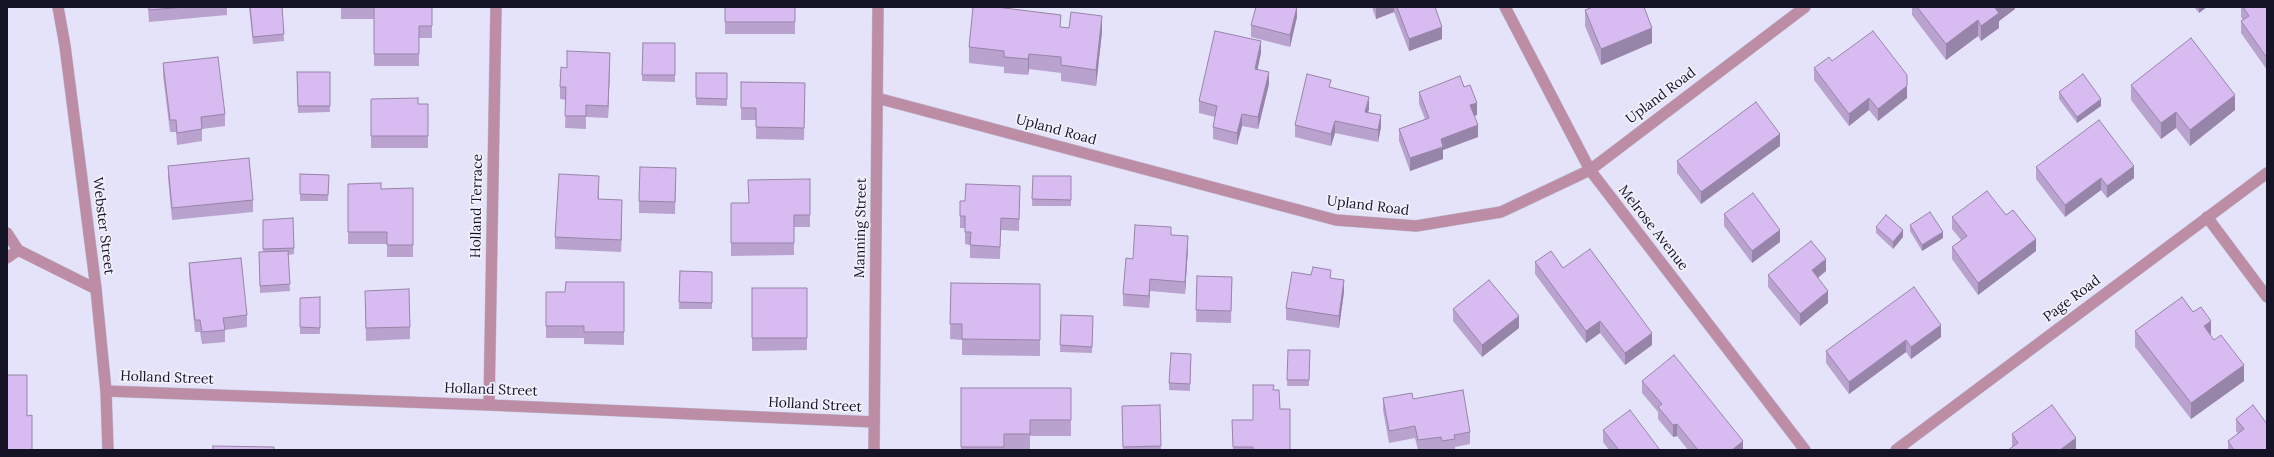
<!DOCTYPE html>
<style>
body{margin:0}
#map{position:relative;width:2274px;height:457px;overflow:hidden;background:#e4e3fa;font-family:Lora,serif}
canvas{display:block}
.frame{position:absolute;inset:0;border:8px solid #151326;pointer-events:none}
</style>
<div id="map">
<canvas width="2274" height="457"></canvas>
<div class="frame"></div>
</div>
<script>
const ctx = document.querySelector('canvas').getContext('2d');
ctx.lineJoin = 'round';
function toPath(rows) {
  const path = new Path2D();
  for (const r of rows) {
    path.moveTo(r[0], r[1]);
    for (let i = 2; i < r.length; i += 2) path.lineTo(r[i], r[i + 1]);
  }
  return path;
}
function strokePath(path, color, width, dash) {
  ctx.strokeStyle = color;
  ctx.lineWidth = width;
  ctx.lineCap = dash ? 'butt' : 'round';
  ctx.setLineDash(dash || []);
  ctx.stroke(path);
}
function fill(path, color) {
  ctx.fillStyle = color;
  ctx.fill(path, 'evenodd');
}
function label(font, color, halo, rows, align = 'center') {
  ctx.font = font + ' Lora,serif';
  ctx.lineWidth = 3.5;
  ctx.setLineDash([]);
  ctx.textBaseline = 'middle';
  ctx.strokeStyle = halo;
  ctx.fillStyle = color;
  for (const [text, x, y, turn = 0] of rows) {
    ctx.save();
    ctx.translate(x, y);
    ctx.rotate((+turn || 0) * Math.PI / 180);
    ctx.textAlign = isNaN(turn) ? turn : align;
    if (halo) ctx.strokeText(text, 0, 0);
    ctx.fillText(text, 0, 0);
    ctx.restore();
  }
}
const service = toPath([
 [7,233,18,250,96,289]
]);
const minor = toPath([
 [1505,7,1590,170,1805,450],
 [877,98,1336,220,1416,226,1501,212,1590,170,1805,7],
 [2207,217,2267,297],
 [7,258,18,250],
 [106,391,489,405,874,422],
 [489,405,496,7],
 [874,450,878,7],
 [1896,450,2267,173]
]);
const tertiary = toPath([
 [58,7,65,46,96,289,106,391,108,450]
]);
const wall = toPath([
 [148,7,227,7,227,15,149,22],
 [249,7,282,7,284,41,253,44],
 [341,7,432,7,432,38,419,38,419,66,374,66,374,19,341,19],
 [725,7,795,7,795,34,725,34],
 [1297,7,1297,17,1290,47,1251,37,1251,25],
 [1372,7,1435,7,1442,39,1409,51,1394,12,1376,19],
 [1589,7,1644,7,1652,43,1601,65,1585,26,1585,10,1590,8],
 [1912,7,2015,7,2015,9,1999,21,1999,28,1981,41,1978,36,1946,60,1912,15],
 [2194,7,2207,7,2199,13],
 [2241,7,2267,7,2267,70,2241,33,2241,21,2243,20,2241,17],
 [1061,27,1102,32,1096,86,1061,81,1061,73,1029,69,1028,75,1004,73,1004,67,969,63,969,47],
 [643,43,675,43,675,82,642,81],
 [1261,53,1257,69,1269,84,1258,129,1242,126,1237,145,1213,139,1213,127,1215,117,1199,113,1199,101],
 [1832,61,1907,98,1878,121,1869,110,1849,126,1814,80,1814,68],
 [163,63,225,114,225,126,202,129,202,141,177,145,176,132,170,132,163,75],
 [610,65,608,118,586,117,586,129,565,128,566,100,560,99,560,87,567,68],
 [297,72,330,72,330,112,298,113],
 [696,73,727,73,727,106,696,105],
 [741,82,805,83,804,140,756,139,756,120,741,120],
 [2131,85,2235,110,2190,146,2176,128,2161,139,2131,100],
 [1464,87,1477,115,1474,116,1478,137,1443,150,1443,159,1410,171,1399,141,1399,129,1425,119,1419,104,1419,92],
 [1331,88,1369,109,1368,112,1381,127,1378,142,1335,133,1331,146,1295,137,1295,125],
 [2059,92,2101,106,2077,123,2059,99],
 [371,99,418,104,428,104,428,148,371,148],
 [1780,146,1701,204,1677,173,1677,161],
 [168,166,253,200,253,212,172,220,168,178],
 [2036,167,2134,178,2107,198,2101,190,2065,217,2036,179],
 [300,174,329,175,328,201,300,201],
 [1033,176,1071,176,1071,206,1032,206],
 [810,179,810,227,794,227,794,255,731,256,731,203,748,203],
 [676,180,675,214,639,213,639,201],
 [348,184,381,189,413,188,413,257,387,257,387,244,348,244],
 [1020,186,1019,231,1001,230,1000,259,970,258,970,245,965,244,965,228,960,228,960,201,965,201],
 [599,188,599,199,622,212,621,252,555,249,555,237],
 [1724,214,1780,242,1752,263,1724,226],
 [2006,215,2036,251,1978,295,1952,259,1952,247,1961,240,1952,229,1952,217],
 [263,220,294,248,294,254,288,255,290,291,260,293,259,252,263,252],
 [1910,225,1943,238,1922,251,1910,231],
 [1876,227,1903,237,1893,249,1876,233],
 [1188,248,1185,294,1150,291,1149,308,1123,306,1123,294,1133,259],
 [1535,262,1563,268,1652,345,1625,365,1600,333,1586,343,1535,274],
 [189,263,247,315,247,327,225,330,225,342,202,344,200,332,195,332,189,275],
 [680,271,712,272,712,309,679,309],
 [1826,271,1818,278,1828,303,1800,326,1768,287,1768,275],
 [1197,276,1232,277,1231,323,1196,322],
 [1331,278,1344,292,1339,328,1286,320,1286,308],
 [624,282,624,345,584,344,584,338,546,338,546,292,565,292],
 [951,283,1040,284,1040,356,962,355,962,340,950,339],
 [752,288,807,288,807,350,752,351],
 [320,297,320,334,300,334,300,298],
 [365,303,410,327,410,339,366,341],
 [1453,309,1519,328,1482,357,1453,321],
 [1061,315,1093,316,1092,353,1060,352],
 [1941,325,1941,337,1911,359,1906,352,1849,394,1826,363,1826,351],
 [2135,331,2211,336,2244,381,2191,419,2135,347],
 [1288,350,1310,350,1309,386,1287,386],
 [1191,360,1190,391,1169,390,1169,383],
 [1642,381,1743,450,1688,450,1677,436,1673,437,1658,419,1658,412,1642,393],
 [961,388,1071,388,1071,436,1030,436,1030,450,961,450],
 [1274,390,1280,409,1290,450,1233,450,1232,420,1253,420],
 [1383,398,1413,399,1470,432,1470,444,1455,447,1455,450,1442,450,1441,449,1433,450,1418,450,1415,438,1389,443,1383,410],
 [1160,405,1161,450,1123,450,1122,406],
 [2236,419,2267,450,2228,450,2228,441,2238,434,2236,431],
 [1603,430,1660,450,1609,450,1603,442],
 [2012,434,2076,450,2012,447]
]);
const shadedWall = toPath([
 [1297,7,1297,17,1290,47,1290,35],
 [1376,7,1394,7,1394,12,1376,19],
 [1997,7,2015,7,2015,9,1999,21,1999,28,1981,41,1981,26],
 [2199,7,2207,7,2199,13],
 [1102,16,1102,32,1096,86,1096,70],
 [1978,20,1978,36,1946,60,1946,44],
 [1442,27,1442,39,1409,51,1409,39],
 [1652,28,1652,43,1601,65,1601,49],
 [1261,41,1261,53,1255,81,1255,69],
 [610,53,610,65,608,118,608,106],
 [1029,54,1029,69,1028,75,1028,59],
 [1269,72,1269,84,1258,129,1258,117],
 [1907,75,1907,98,1878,121,1878,109],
 [2235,95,2235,110,2190,146,2190,130],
 [1369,97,1369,109,1365,124,1365,112],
 [1869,98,1869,110,1849,126,1849,114],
 [2101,99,2101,106,2077,123,2077,117],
 [1477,103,1477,115,1470,117,1470,105],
 [2176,112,2176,128,2161,139,2161,123],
 [1242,114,1242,126,1237,145,1237,133],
 [1381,115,1381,127,1378,142,1378,130],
 [1335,121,1335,133,1331,146,1331,134],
 [1478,125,1478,137,1443,150,1443,159,1410,171,1410,158,1441,139],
 [1780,134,1780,146,1701,204,1701,192],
 [2134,166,2134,178,2107,198,2107,186],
 [2101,178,2101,190,2065,217,2065,205],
 [622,200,622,212,621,252,621,240],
 [1780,230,1780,242,1752,263,1752,251],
 [1903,230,1903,237,1893,249,1893,242],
 [1943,232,1943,238,1922,251,1922,245],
 [1188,236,1188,248,1185,294,1185,282],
 [2036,239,2036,251,1978,295,1978,283],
 [1826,259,1826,271,1812,282,1812,270],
 [1150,279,1150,291,1149,308,1149,296],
 [1344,280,1344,292,1339,328,1339,316],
 [1828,291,1828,303,1800,326,1800,314],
 [1519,316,1519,328,1482,357,1482,345],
 [1600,321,1600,333,1586,343,1586,331],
 [2211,321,2211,337,2204,326],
 [1941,325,1941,337,1911,359,1911,347],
 [1652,333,1652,345,1625,365,1625,353],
 [1906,340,1906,352,1849,394,1849,382],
 [2244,365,2244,381,2191,419,2191,403],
 [1677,424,1677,436,1673,437,1673,425],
 [2076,438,2076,450,2060,450],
 [1743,441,1743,450,1732,450]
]);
const building = toPath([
 [149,7,186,7,149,10,149,7],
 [250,7,282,7,284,34,253,37,250,7],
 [341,7,432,7,432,26,419,26,419,54,374,54,374,7,341,7],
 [725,7,795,7,795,22,725,22,725,7],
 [973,7,996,7,1061,15,1060,27,1069,28,1071,12,1102,16,1096,70,1061,65,1061,57,1029,54,1028,59,1004,57,1004,51,969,47,973,7],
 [1256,7,1297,7,1290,35,1251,25,1256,7],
 [1397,7,1435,7,1442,27,1409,39,1397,7],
 [1593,7,1644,7,1652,28,1601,49,1585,10,1593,7],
 [1917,7,1997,7,1995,8,1999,13,1981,26,1978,20,1946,44,1917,7],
 [2243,7,2267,7,2267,58,2241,21,2249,16,2243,7],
 [1215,31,1261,41,1255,69,1269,72,1258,117,1242,114,1237,133,1213,127,1217,106,1199,101,1215,31],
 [1873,31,1907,75,1907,86,1878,109,1869,98,1849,114,1814,68,1829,57,1832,61,1873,31],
 [2191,38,2235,95,2190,130,2176,112,2161,123,2131,85,2191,38],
 [643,43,675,43,675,75,642,75,643,43],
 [567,51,610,53,608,106,586,105,586,116,565,116,566,87,560,87,561,67,567,68,567,51],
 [218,57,225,114,201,117,202,129,177,133,176,120,170,120,163,63,218,57],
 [297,72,330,72,330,106,298,106,297,72],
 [696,73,727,73,727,99,696,98,696,73],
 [1307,74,1331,80,1329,87,1369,97,1365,112,1381,115,1378,130,1335,121,1331,134,1295,125,1307,74],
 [2083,74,2101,99,2077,117,2059,92,2083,74],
 [1460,76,1464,87,1470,85,1477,103,1470,105,1478,125,1441,139,1443,147,1410,158,1399,129,1429,118,1419,92,1460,76],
 [741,82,805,83,804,128,756,127,756,108,741,108,741,82],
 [418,98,418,104,428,104,428,136,371,136,371,99,418,98],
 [1756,102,1780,134,1701,192,1677,161,1756,102],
 [2099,120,2134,166,2107,186,2101,178,2065,205,2036,167,2099,120],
 [249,158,253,200,172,208,168,166,249,158],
 [640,167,676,168,675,202,639,201,640,167],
 [300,174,329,175,328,195,300,194,300,174],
 [559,174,599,176,598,199,622,200,621,240,555,237,559,174],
 [1033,176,1071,176,1071,200,1032,199,1033,176],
 [810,179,810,215,794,215,794,243,731,243,731,203,749,203,748,180,810,179],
 [381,183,381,189,413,188,413,245,387,245,387,232,348,232,348,184,381,183],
 [966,184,1020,186,1019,219,1001,218,1000,247,970,245,971,232,965,232,965,216,960,216,960,201,965,201,966,184],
 [1987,191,2006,215,2013,210,2036,239,1978,283,1952,247,1967,236,1952,217,1987,191],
 [1753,193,1780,230,1752,251,1724,214,1753,193],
 [1930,212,1943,232,1922,245,1910,225,1930,212],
 [1886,215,1903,230,1893,242,1876,227,1886,215],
 [293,218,294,248,263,249,263,220,293,218],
 [1135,225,1171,227,1171,235,1188,236,1185,282,1150,279,1149,296,1123,294,1126,258,1133,259,1135,225],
 [1811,241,1826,259,1812,270,1828,291,1800,314,1768,275,1811,241],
 [1590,249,1652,333,1625,353,1600,321,1586,331,1535,262,1551,251,1563,268,1590,249],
 [288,251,290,284,260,286,259,252,288,251],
 [241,258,247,315,223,318,225,330,202,332,200,320,195,320,189,263,241,258],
 [1313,267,1331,270,1330,278,1344,280,1339,316,1286,308,1292,272,1311,275,1313,267],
 [680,271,712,272,712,303,679,302,680,271],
 [1197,276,1232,277,1231,311,1196,310,1197,276],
 [1489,280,1519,316,1482,345,1453,309,1489,280],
 [566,282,624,282,624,332,584,332,584,326,546,326,546,292,565,292,566,282],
 [951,283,1040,284,1040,340,962,339,962,324,950,324,951,283],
 [1914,287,1941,325,1911,347,1906,340,1849,382,1826,351,1914,287],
 [752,288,807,288,807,338,752,338,752,288],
 [409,289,410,327,366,328,365,291,409,289],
 [320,297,320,328,300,327,300,298,320,297],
 [2182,297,2193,312,2201,307,2211,321,2204,326,2214,340,2221,335,2244,365,2191,403,2135,331,2182,297],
 [1061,315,1093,316,1092,347,1060,345,1061,315],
 [1288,350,1310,350,1309,380,1287,380,1288,350],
 [1171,353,1191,354,1190,384,1169,383,1171,353],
 [1674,355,1743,441,1732,450,1698,450,1677,424,1673,425,1658,407,1662,404,1642,381,1674,355],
 [7,375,27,375,27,416,32,415,32,450,7,450,7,375],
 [1253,385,1274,385,1273,390,1279,390,1280,409,1290,409,1290,450,1253,450,1253,447,1233,447,1232,420,1253,420,1253,385],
 [961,388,1071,388,1071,420,1030,420,1030,434,1004,434,1004,447,961,447,961,388],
 [1463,390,1470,432,1454,435,1455,439,1442,441,1441,437,1418,440,1415,426,1389,431,1383,398,1412,393,1413,399,1463,390],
 [1160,405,1161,446,1123,447,1122,406,1160,405],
 [2052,405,2076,438,2060,450,2008,450,2018,443,2012,434,2052,405],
 [2253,405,2267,424,2267,450,2234,450,2228,441,2244,429,2236,419,2253,405],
 [1630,410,1660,450,1619,450,1603,430,1630,410],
 [213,446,274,447,274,450,213,450,213,446]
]);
const streetNames = [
 ["Upland Road",1661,96,-37],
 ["Upland Road",1056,130,15],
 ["Holland Terrace",477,206,-89],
 ["Upland Road",1368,206,7],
 ["Webster Street",103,226,83],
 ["Manning Street",861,228,-89],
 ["Melrose Avenue",1653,228,52],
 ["Page Road",2072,299,-37],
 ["Holland Street",167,378,2],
 ["Holland Street",491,390,2],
 ["Holland Street",815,405,3]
];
strokePath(service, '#bfbed4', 12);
strokePath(minor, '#bfbed4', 12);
strokePath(tertiary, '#bfbed4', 12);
strokePath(service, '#bc8da4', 11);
strokePath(minor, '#bc8da4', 11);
strokePath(tertiary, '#bc8da4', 11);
fill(wall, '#baa2cf');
fill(shadedWall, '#9784a9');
fill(building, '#d8bcf1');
strokePath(building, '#9784a9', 1);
label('14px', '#151326', '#f2f1fd', streetNames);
</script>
